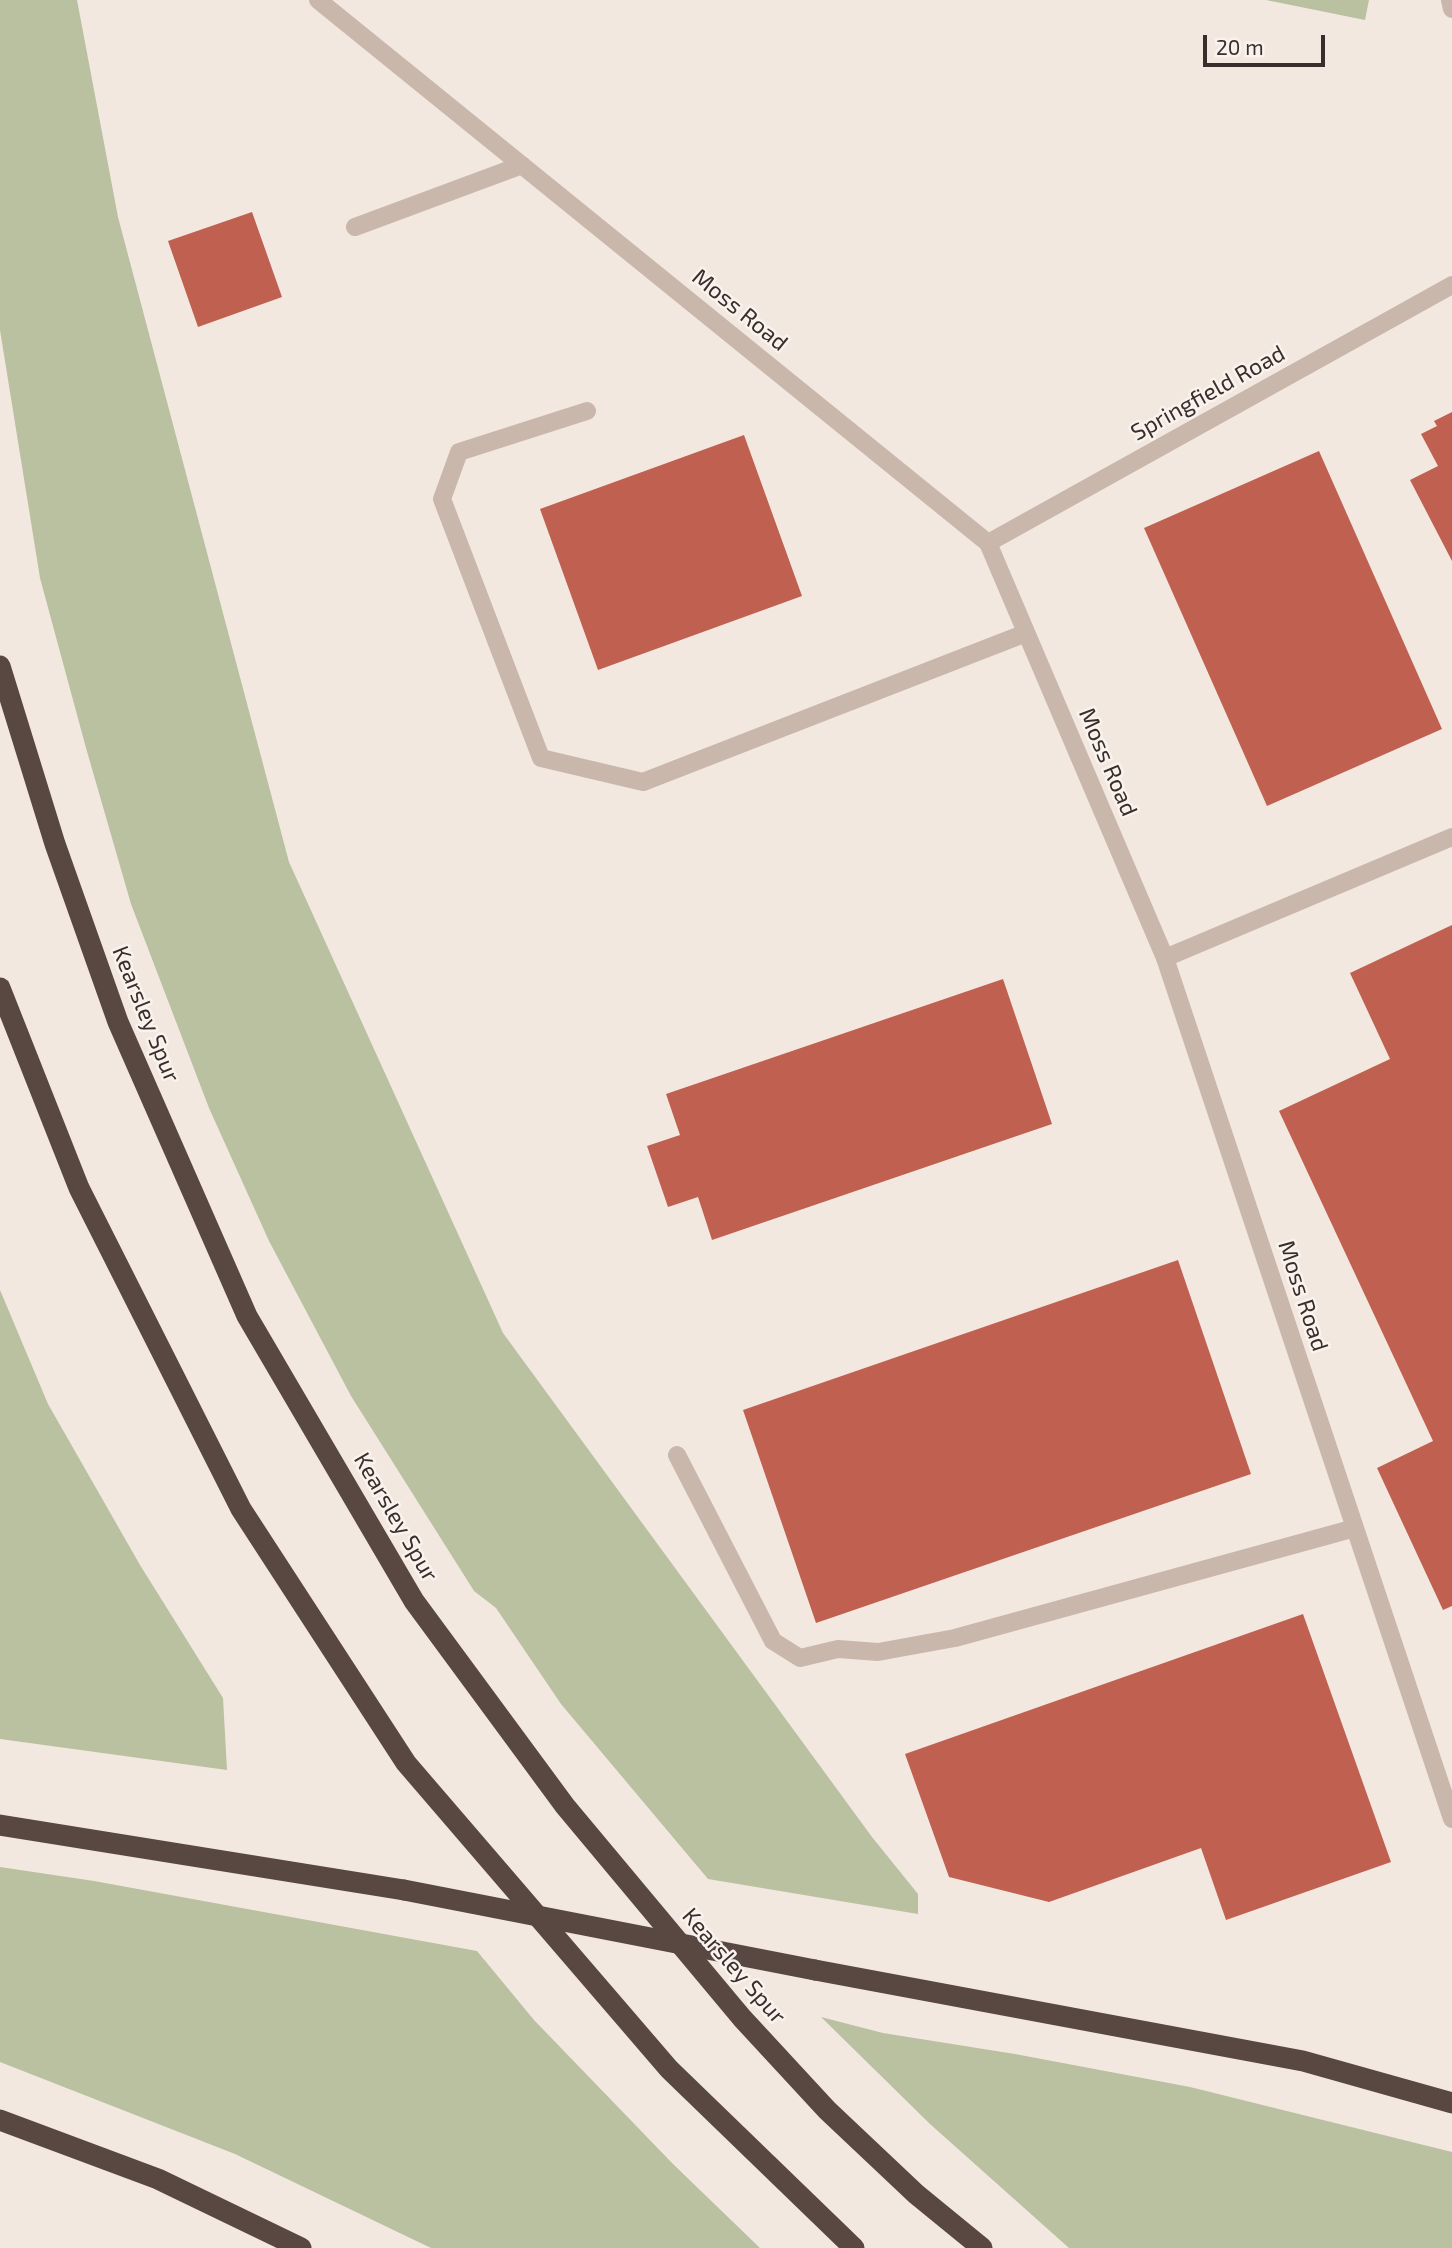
<!DOCTYPE html>
<style>
body{margin:0}
#map{position:relative;width:1452px;height:2248px;overflow:hidden;background:#f2e8e0;font-family:"Exo 2",sans-serif}
canvas{display:block}
.scale{position:absolute;left:1203px;top:35px;width:122px;height:32px;box-sizing:border-box;border:4px solid #392e2b;border-top:0;padding-left:9px;font-size:21px;line-height:24px;white-space:nowrap;color:#392e2b;-webkit-text-stroke:5px #faf2ed;paint-order:stroke}
</style>
<div id="map">
<canvas width="1452" height="2248"></canvas>
<div class="scale">20 m</div>
</div>
<script>
const ctx = document.querySelector('canvas').getContext('2d');
ctx.lineJoin = 'round';
function fill(path, color) {
  ctx.fillStyle = color;
  ctx.fill(path, 'evenodd');
}
function toPath(rows) {
  const path = new Path2D();
  for (const r of rows) {
    path.moveTo(r[0], r[1]);
    for (let i = 2; i < r.length; i += 2) path.lineTo(r[i], r[i + 1]);
  }
  return path;
}
function strokePath(path, color, width, dash) {
  ctx.strokeStyle = color;
  ctx.lineWidth = width;
  ctx.lineCap = dash ? 'butt' : 'round';
  ctx.setLineDash(dash || []);
  ctx.stroke(path);
}
function label(font, color, halo, rows, align = 'center') {
  ctx.font = font + ' "Exo 2",sans-serif';
  ctx.lineWidth = 5;
  ctx.setLineDash([]);
  ctx.textBaseline = 'middle';
  ctx.strokeStyle = halo;
  ctx.fillStyle = color;
  for (const [text, x, y, turn = 0] of rows) {
    ctx.save();
    ctx.translate(x, y);
    ctx.rotate((+turn || 0) * Math.PI / 180);
    ctx.textAlign = isNaN(turn) ? turn : align;
    if (halo) ctx.strokeText(text, 0, 0);
    ctx.fillText(text, 0, 0);
    ctx.restore();
  }
}
const green = toPath([
 [0,0,77,0,118,217,289,862,503,1333,872,1837,918,1894,918,1914,708,1879,561,1704,496,1608,474,1591,351,1396,269,1241,209,1108,131,904,86,748,40,578,0,330],
 [1266,0,1369,0,1365,20],
 [0,1290,48,1404,140,1565,223,1698,227,1770,0,1739],
 [0,1867,94,1881,477,1951,534,2020,673,2164,760,2248,431,2248,235,2154,0,2062],
 [821,2017,883,2033,1015,2054,1190,2087,1452,2152,1452,2248,1069,2248,930,2124]
]);
const building = toPath([
 [252,212,282,297,198,327,168,241],
 [1452,412,1452,561,1410,480,1438,466,1421,434,1437,426,1434,421],
 [744,435,802,596,598,670,540,509],
 [1319,451,1442,729,1267,806,1144,528],
 [1452,925,1452,1606,1443,1610,1377,1468,1433,1441,1279,1111,1390,1059,1350,973],
 [1003,979,1052,1124,712,1240,698,1197,668,1207,647,1146,680,1135,666,1094],
 [1178,1260,1251,1474,816,1623,743,1410],
 [1303,1614,1391,1862,1226,1920,1201,1848,1049,1902,949,1877,905,1754]
]);
const service = toPath([
 [318,0,988,543,1165,958,1452,1819],
 [1450,0,1452,9],
 [355,227,522,165],
 [587,411,459,452,442,499,541,758,643,782,1026,633],
 [677,1455,773,1641,800,1658,838,1649,878,1652,955,1638,1355,1528]
]);
const minor = toPath([
 [988,543,1452,285],
 [1165,958,1452,837]
]);
const motorway = toPath([
 [0,666,55,844,118,1022,247,1316,414,1601,565,1806,742,2018,827,2110,916,2194,982,2248],
 [0,988,79,1188,241,1509,406,1763,669,2069,854,2248],
 [0,1825,404,1890],
 [815,1970,1303,2061,1452,2103],
 [0,2120,158,2179,301,2248]
]);
const motorwayBridge = toPath([
 [404,1890,815,1970]
]);
const streetNames = [
 ["Moss Road",740,310,39],
 ["Springfield Road",1208,393,-29],
 ["Moss Road",1108,762,67],
 ["Kearsley Spur",146,1014,68],
 ["Moss Road",1303,1296,72],
 ["Kearsley Spur",396,1517,60],
 ["Kearsley Spur",734,1966,49]
];
fill(green, '#b9c1a1');
fill(building, '#c06050');
strokePath(service, '#cab7ac', 18);
strokePath(minor, '#cab7ac', 18);
strokePath(motorway, '#594742', 21);
strokePath(motorwayBridge, '#594742', 21);
label('23px', '#392e2b', '#faf2ed', streetNames);
</script>
